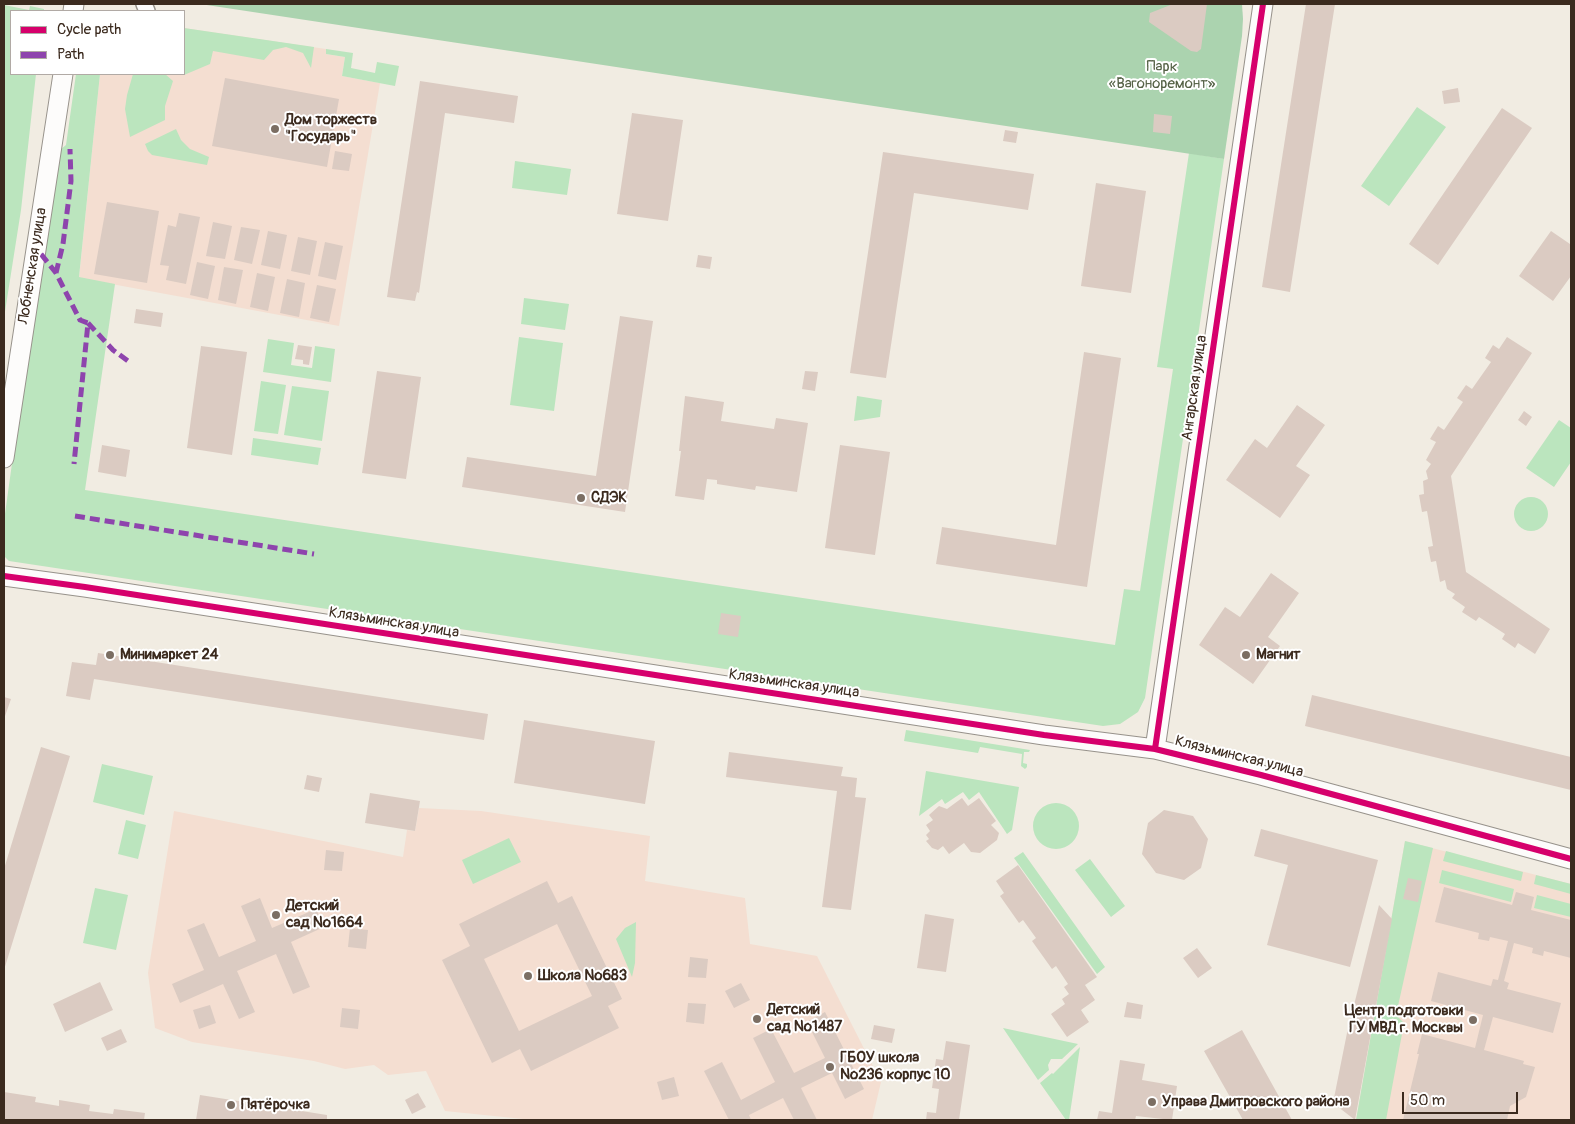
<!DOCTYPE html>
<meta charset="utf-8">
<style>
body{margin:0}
#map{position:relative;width:1575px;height:1124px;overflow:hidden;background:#f1ece2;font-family:Pangolin,sans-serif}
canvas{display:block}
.frame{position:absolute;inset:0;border:5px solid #3b2a1e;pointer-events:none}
.legend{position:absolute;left:10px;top:10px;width:175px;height:65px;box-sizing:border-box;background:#fff;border:1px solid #b1aaa5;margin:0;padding:6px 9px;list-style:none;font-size:15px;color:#3b2a1e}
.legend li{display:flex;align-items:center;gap:10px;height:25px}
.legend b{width:25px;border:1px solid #b1aaa5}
.scale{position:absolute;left:1402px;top:1092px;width:116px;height:22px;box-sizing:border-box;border:2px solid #3b2a1e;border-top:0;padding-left:6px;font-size:15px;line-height:18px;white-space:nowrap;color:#3b2a1e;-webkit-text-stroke:4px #fff;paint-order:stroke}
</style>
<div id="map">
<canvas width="1575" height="1124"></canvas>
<div class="frame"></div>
<ul class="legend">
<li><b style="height:6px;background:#d6006c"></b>Cycle path</li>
<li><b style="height:6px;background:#8e44ad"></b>Path</li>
</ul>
<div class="scale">50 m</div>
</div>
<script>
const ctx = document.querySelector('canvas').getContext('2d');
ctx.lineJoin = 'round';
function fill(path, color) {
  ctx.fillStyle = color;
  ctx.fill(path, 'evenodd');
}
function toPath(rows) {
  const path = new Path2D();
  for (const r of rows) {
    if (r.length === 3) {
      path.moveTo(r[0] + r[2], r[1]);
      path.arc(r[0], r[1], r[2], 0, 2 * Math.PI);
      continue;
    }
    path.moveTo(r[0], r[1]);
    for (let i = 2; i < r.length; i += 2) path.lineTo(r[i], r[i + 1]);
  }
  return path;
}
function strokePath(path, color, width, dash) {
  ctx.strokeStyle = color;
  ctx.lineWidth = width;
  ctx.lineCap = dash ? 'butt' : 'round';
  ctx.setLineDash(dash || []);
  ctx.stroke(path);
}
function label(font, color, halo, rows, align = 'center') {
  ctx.font = font + ' Pangolin,sans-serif';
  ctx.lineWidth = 4;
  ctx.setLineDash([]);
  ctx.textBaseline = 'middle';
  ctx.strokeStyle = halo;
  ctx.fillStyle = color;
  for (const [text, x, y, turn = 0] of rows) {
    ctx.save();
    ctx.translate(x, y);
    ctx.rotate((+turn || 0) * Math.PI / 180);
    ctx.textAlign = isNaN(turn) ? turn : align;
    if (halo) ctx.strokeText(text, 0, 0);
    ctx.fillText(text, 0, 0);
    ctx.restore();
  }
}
const built = toPath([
 [184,28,326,49,326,54,345,57,342,76,380,83,339,326,79,278,100,74,184,74],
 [419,808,481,811,650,836,645,881,745,898,750,944,817,956,881,1082,872,1120,533,1120,445,1111,426,1071,388,1075,374,1065,345,1069,314,1061,192,1042,155,1028,148,973,174,811,403,857,407,830,415,831],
 [1405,841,1571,884,1571,1120,1356,1120]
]);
const green = toPath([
 [4,5,29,10,30,6,44,9,44,11,11,11,11,74,36,74,21,210,4,318],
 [184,28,314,47,311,68,303,53,286,47,273,50,264,60,213,51,210,64,184,75,182,74],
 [326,49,353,53,351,68,375,73,377,62,399,66,395,86,342,76,345,57,326,54],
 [76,74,100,74,79,277,115,284,85,490,1115,645,1124,589,1140,591,1173,369,1157,367,1189,153,1224,159,1145,698,1138,712,1120,724,1103,726,9,561,4,556,4,521,55,154,66,145],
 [133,74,165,74,173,81,165,106,165,120,130,137,125,109,127,95],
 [1417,107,1446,127,1389,206,1361,186],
 [176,129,181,140,190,149,209,157,207,165,152,155,148,151,145,144],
 [515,161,571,169,567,195,512,188],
 [524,298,569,304,565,330,521,324],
 [519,337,563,343,554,411,510,405],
 [268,339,294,343,291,365,312,368,315,346,335,349,331,382,263,372],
 [261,381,286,385,278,434,254,431],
 [292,386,329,391,322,441,284,435],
 [857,396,882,400,880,417,854,421],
 [1559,420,1571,428,1571,462,1554,487,1526,468],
 [253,438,321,448,318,465,251,455],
 [1531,514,17],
 [906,730,1030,750,1029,752,1024,752,1023,763,1027,764,1027,767,1025,769,1021,766,1022,754,980,747,978,753,904,741],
 [102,764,153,776,144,815,93,802],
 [926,771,1019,787,1012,830,1007,834,979,792,969,800,963,792,945,804,942,799,919,816],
 [1056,826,23],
 [126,820,146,825,138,859,118,854],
 [509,838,521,862,473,884,462,860],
 [1405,841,1433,848,1396,1015,1404,1023,1386,1120,1356,1120],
 [1446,851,1523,872,1521,881,1443,861],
 [1023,852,1105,967,1097,974,1014,858],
 [1090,859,1125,906,1111,917,1075,870],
 [1442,870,1514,889,1511,902,1439,883],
 [1536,875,1571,884,1571,894,1534,884],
 [95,888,128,895,116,950,83,943],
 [1537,895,1571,904,1571,917,1534,908],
 [636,922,635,963,632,977,616,939,625,928],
 [1003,1028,1078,1044,1062,1059,1051,1059,1048,1065,1049,1070,1038,1080],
 [1080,1047,1069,1120,1066,1120,1040,1083,1052,1073,1053,1074]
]);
const forest = toPath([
 [200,4,1242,4,1243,19,1242,36,1224,159]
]);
const building = toPath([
 [1173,4,1207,4,1201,49,1197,52,1191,51,1149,22,1150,13],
 [1306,4,1335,4,1290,292,1262,287],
 [225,78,339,99,327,167,212,146],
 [420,81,518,96,514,123,445,113,419,293,417,292,415,301,387,297],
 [1458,88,1460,102,1444,104,1442,91],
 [1502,108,1532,128,1438,265,1409,244],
 [632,113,683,120,668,221,617,214],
 [1154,114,1172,116,1170,134,1153,132],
 [1005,130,1018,132,1016,143,1003,141],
 [335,151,352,154,349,171,332,169],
 [883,152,1034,174,1028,210,914,193,886,378,850,373],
 [1096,183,1146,191,1131,293,1081,286],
 [107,202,159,211,147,283,94,274],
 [179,213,200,217,186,284,166,280,169,266,160,265,168,225,176,227],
 [213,222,232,226,225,259,206,256],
 [241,227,260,230,252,264,234,260],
 [268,231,287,235,280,269,261,265],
 [1551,231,1570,244,1571,249,1571,276,1553,301,1519,276],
 [298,237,317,241,310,275,291,271],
 [325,242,343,246,336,280,318,276],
 [698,255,712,257,710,269,696,267],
 [197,262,215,266,208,299,190,295],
 [224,267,243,270,236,304,218,300],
 [257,273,275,277,268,311,250,307],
 [287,279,305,283,299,317,280,313],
 [317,285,336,289,329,322,310,318],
 [136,309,163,313,161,327,134,323],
 [620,316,653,321,625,512,462,487,467,457,596,476],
 [1507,337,1532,353,1451,476,1466,572,1550,629,1535,654,1518,643,1515,648,1502,639,1505,634,1479,617,1476,621,1462,612,1465,607,1452,598,1455,594,1447,589,1445,580,1440,582,1436,561,1431,562,1428,547,1433,546,1427,511,1422,512,1419,495,1424,494,1423,481,1428,479,1426,471,1431,464,1426,460,1436,442,1430,439,1438,426,1444,430,1463,402,1457,398,1466,385,1472,389,1491,362,1485,358,1493,345,1499,349],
 [298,345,312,347,309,365,303,364,303,360,295,359],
 [201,346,247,352,232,455,187,448],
 [1084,352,1121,358,1087,587,936,564,942,527,1056,545],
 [377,371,421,377,406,479,362,473],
 [805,371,818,372,815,391,802,389],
 [685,396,724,402,721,421,774,429,776,418,808,423,797,492,756,486,755,490,717,484,717,480,707,479,704,500,675,496,681,451,679,451],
 [1297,405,1325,425,1296,466,1310,475,1280,518,1226,480,1255,439,1267,448],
 [1524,411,1532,417,1526,426,1518,420],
 [102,445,130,450,126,477,98,472],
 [840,445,890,452,875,555,825,548],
 [1271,573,1299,593,1268,637,1280,646,1253,684,1199,645,1225,607,1240,617],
 [721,613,741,616,738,637,718,634],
 [98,653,488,714,484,740,94,679,90,700,66,696,72,662,96,665],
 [1312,695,1571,757,1571,790,1305,726],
 [4,697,11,699,4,719],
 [524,720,655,741,645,804,514,783],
 [41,747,70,756,4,970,4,869],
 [729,752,843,767,841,776,857,778,855,797,866,798,851,910,822,907,837,791,726,777],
 [307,775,322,778,319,792,304,789],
 [370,793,420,801,415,831,365,823],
 [962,798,968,806,979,798,996,821,991,825,999,833,997,840,980,853,971,852,964,843,949,854,943,846,938,850,932,848,926,841,929,839,926,835,930,831,926,825,933,820,929,815,939,806,947,809],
 [1164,810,1193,816,1208,839,1201,868,1184,880,1156,873,1142,854,1148,823],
 [1261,829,1378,860,1350,967,1267,945,1288,865,1254,856],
 [326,850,344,852,342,871,324,870],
 [1018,865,1097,977,1085,985,1095,1000,1081,1010,1089,1022,1067,1037,1051,1014,1065,1004,1062,999,1069,994,1064,987,1068,984,1056,966,1052,969,1032,941,1036,938,1023,920,1019,923,1000,896,1004,893,996,881],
 [1408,878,1422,881,1418,902,1403,899],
 [547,881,558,903,572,896,622,999,608,1006,619,1028,531,1071,520,1049,492,1063,442,960,470,946,459,924],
 [557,924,592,996,519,1031,484,959],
 [1444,887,1512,905,1516,892,1534,897,1531,910,1571,920,1571,958,1544,951,1543,956,1532,953,1533,948,1514,943,1504,981,1509,983,1507,989,1561,1003,1553,1033,1493,1017,1484,1050,1524,1061,1523,1064,1535,1067,1526,1097,1510,1106,1507,1120,1403,1120,1419,1054,1417,1054,1422,1034,1475,1048,1483,1015,1431,1001,1438,972,1491,986,1493,979,1498,980,1508,941,1490,937,1489,941,1478,939,1479,933,1435,922],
 [260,898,272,928,316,909,324,927,291,942,310,987,293,994,276,954,237,971,255,1012,239,1019,223,984,180,1003,172,984,204,970,187,930,204,923,219,957,256,941,241,906],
 [1379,905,1392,919,1355,1120,1333,1103,1347,1033],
 [925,914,954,919,946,972,917,968],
 [350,928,368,930,366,949,348,947],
 [1197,948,1212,968,1198,978,1183,958],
 [690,957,708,959,706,978,688,977],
 [100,982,113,1010,65,1032,53,1004],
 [741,983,750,1000,734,1008,725,991],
 [1127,1002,1143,1005,1141,1019,1124,1017],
 [688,1003,706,1004,704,1024,686,1022],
 [210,1005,216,1023,199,1029,193,1010],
 [342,1008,360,1010,358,1029,340,1027],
 [825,1012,864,1089,845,1099,832,1073,801,1088,817,1120,794,1120,783,1098,749,1115,751,1120,729,1120,704,1071,722,1062,741,1100,775,1082,753,1038,771,1029,794,1073,825,1058,807,1022],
 [874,1025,895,1029,892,1043,871,1039],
 [121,1029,127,1042,107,1051,101,1038],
 [1242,1030,1292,1120,1243,1120,1204,1051],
 [946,1041,970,1045,959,1120,926,1120,927,1112,936,1113,939,1089,932,1088,936,1059,943,1060],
 [1120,1060,1145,1064,1142,1080,1177,1086,1172,1120,1136,1116,1135,1120,1097,1120,1099,1111,1112,1113],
 [674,1077,679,1096,662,1100,657,1082],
 [4,1092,36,1097,35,1102,59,1106,59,1100,90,1105,89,1111,113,1114,114,1109,145,1113,144,1120,4,1120],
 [418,1093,426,1107,412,1114,405,1100],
 [200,1095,327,1115,327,1120,196,1120]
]);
const minor = toPath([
 [144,4,147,11]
]);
const tertiary = toPath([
 [73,11,74,4],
 [4,458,63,74],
 [4,576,85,587,1044,735,1155,749,1261,775,1571,859],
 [1155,749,1263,4]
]);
const quiet = toPath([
 [41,254,56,273,80,320,88,323,74,464],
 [56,273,63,244,71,181,70,149],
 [88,323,113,350,128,361],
 [75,516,314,554]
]);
const cycleway = toPath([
 [4,576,85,587,1044,735,1155,749,1261,775,1571,859],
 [1155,749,1263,4]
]);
const markers = [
 [275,129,5,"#7b6e63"],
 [581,498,5,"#7b6e63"],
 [110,655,5,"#7b6e63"],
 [1246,655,5,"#7b6e63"],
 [276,915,5,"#7b6e63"],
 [528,976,5,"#7b6e63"],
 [757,1019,5,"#7b6e63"],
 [1473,1020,5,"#7b6e63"],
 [830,1067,5,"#7b6e63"],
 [1152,1102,5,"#7b6e63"],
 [231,1105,5,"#7b6e63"]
];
const parkNames = [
 ["Парк",1162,67],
 ["«Вагоноремонт»",1162,84]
];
const poiNames = [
 ["Дом торжеств",285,120],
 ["\"Государь\"",285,137],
 ["СДЭК",591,498],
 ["Минимаркет 24",120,655],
 ["Магнит",1256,655],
 ["Детский",286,906],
 ["сад №1664",286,923],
 ["Школа №683",538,976],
 ["Детский",767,1010],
 ["сад №1487",767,1027],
 ["Центр подготовки",1463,1011,"right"],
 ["ГУ МВД г. Москвы",1463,1028,"right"],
 ["ГБОУ школа",840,1058],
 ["№236 корпус 10",840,1075],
 ["Управа Дмитровского района",1162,1102],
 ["Пятёрочка",241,1105]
];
const streetNames = [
 ["Лобненская улица",33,266,-81],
 ["Ангарская улица",1195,388,-82],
 ["Клязьминская улица",394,623,9],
 ["Клязьминская улица",794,684,8],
 ["Клязьминская улица",1239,757,14]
];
fill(built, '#f4ded1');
fill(green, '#bbe5be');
fill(forest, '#abd3af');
fill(building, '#dbcbc2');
strokePath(minor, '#97928b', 18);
strokePath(tertiary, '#97928b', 21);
strokePath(minor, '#fdfcfb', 15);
strokePath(tertiary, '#fdfcfb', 19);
strokePath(quiet, '#8e44ad', 5, [10, 5]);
strokePath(cycleway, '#d6006c', 6);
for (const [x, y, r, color] of markers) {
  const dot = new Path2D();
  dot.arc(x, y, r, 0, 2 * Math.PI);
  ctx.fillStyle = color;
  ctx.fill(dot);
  strokePath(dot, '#fff', 2);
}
label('15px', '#546145', '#fff', parkNames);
label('bold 15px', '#3b2a1e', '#fff', poiNames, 'left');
label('15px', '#3b2a1e', '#fff', streetNames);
</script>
